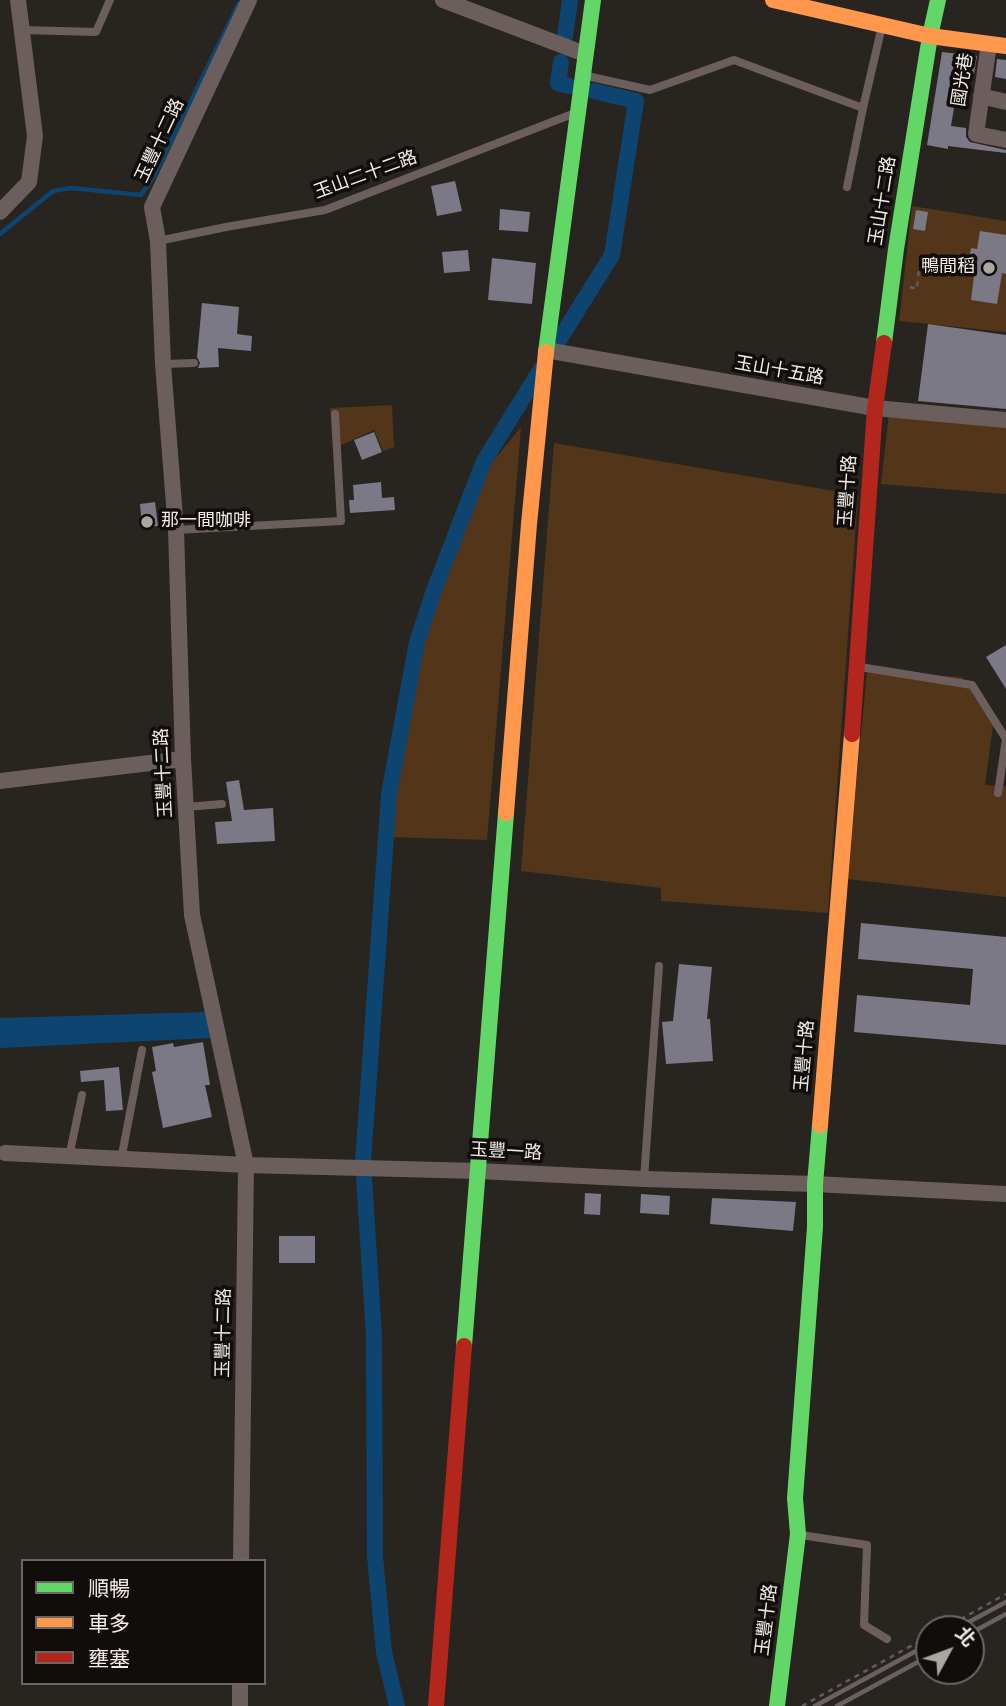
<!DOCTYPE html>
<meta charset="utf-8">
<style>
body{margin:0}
#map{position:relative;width:1006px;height:1706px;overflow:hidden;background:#282420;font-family:"Source Sans 3","Noto Sans TC",sans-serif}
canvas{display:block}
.legend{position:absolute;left:21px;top:1559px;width:245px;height:126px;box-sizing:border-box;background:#110d0a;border:2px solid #6b6662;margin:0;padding:9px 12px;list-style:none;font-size:21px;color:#f3ece7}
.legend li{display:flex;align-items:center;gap:14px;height:35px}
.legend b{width:35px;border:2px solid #6b6662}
.north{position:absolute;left:915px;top:1615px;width:70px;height:70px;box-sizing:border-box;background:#110d0a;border:2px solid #6b6662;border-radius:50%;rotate:49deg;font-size:19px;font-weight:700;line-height:28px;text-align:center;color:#f3ece7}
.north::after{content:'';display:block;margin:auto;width:24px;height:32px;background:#aca6a1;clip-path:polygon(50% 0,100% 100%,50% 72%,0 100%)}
</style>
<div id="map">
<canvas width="1006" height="1706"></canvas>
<ul class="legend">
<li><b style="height:9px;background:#63d668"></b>順暢</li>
<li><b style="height:9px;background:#ff974d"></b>車多</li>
<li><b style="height:9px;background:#b3261e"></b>壅塞</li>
</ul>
<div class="north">北</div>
</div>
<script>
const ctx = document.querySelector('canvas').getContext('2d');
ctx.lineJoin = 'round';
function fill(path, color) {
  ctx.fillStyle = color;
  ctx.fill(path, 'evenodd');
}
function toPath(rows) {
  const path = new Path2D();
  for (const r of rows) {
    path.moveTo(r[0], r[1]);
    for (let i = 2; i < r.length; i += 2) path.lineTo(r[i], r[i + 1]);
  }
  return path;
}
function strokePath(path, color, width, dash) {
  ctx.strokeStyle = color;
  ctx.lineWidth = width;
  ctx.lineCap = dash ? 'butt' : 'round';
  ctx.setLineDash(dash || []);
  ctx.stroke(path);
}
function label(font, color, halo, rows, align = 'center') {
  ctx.font = font + ' "Source Sans 3","Noto Sans TC",sans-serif';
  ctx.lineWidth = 7;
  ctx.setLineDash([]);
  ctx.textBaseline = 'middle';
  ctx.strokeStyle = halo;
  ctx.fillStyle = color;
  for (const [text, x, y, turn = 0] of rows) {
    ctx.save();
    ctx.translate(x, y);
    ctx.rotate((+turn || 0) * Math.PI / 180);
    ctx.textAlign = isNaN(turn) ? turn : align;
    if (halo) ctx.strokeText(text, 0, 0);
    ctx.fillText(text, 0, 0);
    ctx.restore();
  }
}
const green = toPath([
 [912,206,1006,221,1006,332,899,321],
 [392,405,394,447,383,451,374,430,333,449,330,408],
 [889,413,1006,423,1006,494,881,484],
 [521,427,487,840,390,837,395,789,424,630,490,465],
 [554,443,858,495,828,913,661,901,661,888,521,871],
 [867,672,962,677,993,726,985,785,1006,786,1006,897,847,879]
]);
const water = toPath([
 [206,1012,210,1038,0,1048,0,1018]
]);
const stream = toPath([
 [0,234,53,191,71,188,141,195,154,176,239,3]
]);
const canal = toPath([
 [565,36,570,0],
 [561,62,558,83,569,86],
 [554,348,612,255,636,101,594,91],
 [397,1706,384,1652,375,1556,374,1337,363,1161,389,794,417,642,433,593,484,461,541,369]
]);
const building = toPath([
 [942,52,977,56,974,74,960,72,951,126,966,128,966,137,970,142,1006,150,1006,153,948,146,948,149,927,145],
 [997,59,1006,60,1006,79,995,77],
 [455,181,462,211,437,216,431,186],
 [500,209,530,212,528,232,499,230],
 [916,210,928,212,925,231,913,229],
 [980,231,1006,235,1006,274,1002,273,997,304,971,300,975,268,968,267,971,248,977,249],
 [468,250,470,271,444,273,442,252],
 [492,258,536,263,532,304,488,300],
 [202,303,239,307,237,334,252,336,251,351,218,348,219,367,198,368,200,363,197,357],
 [928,324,1006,335,1006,409,918,401],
 [374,432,382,452,362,460,354,440],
 [381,482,382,498,394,497,395,510,350,513,349,500,354,500,353,485],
 [155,502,158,526,142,527,140,504],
 [1006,645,1006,689,986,657],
 [239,780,244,810,273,808,275,841,217,844,215,822,232,821,226,782],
 [861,923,1006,937,1006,1045,854,1032,857,995,970,1005,973,969,858,959],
 [679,964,712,967,707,1019,710,1019,713,1061,666,1064,662,1022,673,1021],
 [203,1042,210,1085,205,1085,212,1117,163,1128,152,1072,156,1071,152,1047,173,1043,174,1047],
 [119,1067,123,1110,106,1111,104,1080,81,1082,80,1071],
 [585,1193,601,1194,600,1215,584,1214],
 [641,1194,670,1196,669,1215,640,1213],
 [712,1198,796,1202,793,1231,710,1224],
 [279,1236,315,1236,315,1263,279,1263]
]);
const path = toPath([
 [910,287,917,289,919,268,974,275],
 [943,1629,1006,1594],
 [802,1706,929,1636]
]);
const lane = toPath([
 [22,30,96,32,110,0],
 [587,76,650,90,734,60,863,108,882,26],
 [847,187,863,108],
 [158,241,226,227,325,210,575,113],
 [163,364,194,363],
 [176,530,341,521,335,414],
 [860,667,972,685,1006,739,998,793],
 [186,807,222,804],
 [69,1157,82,1095],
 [121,1160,142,1050],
 [644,1179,659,966],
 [801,1535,867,1545,864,1625,887,1639]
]);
const street = toPath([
 [443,0,585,54],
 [989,44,976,134,1006,140],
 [981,96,1006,102],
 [0,212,29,182,35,136,18,0],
 [546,350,875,408,1006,420],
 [0,781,183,759],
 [5,1153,246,1165,478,1171,644,1179,815,1184,1006,1194],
 [241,1561,246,1165,192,915,183,759,176,530,163,364,158,241,152,207,249,0],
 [240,1706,240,1683]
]);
const fast = toPath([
 [884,343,896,249,930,36,938,0],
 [546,352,593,0],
 [464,1346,506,813],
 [777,1706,798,1534,795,1498,815,1227,815,1184,820,1125]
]);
const slow = toPath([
 [773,0,930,36,1006,46],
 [506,813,529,524,546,352],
 [820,1125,852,734]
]);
const jam = toPath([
 [852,734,875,408,884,343],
 [436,1706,464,1346]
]);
const rail = toPath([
 [956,1629,1006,1602],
 [971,1633,1006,1614],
 [815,1706,929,1644],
 [837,1706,929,1656]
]);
const markers = [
 [989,268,7,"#aca6a1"],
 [147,522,7,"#aca6a1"]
];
const streetNames = [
 ["國光巷",964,80,-81],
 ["玉豐十二路",161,141,-65],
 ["玉山二十二路",366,176,-20],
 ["玉山十二路",884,201,-81],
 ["玉山十五路",779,372,10],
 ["玉豐十路",849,491,-86],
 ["玉豐十二路",165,773,-93],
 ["玉豐十路",806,1056,-85],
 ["玉豐一路",506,1153,3],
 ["玉豐十二路",225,1333,-89],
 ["玉豐十路",768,1620,-83]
];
const poiNames = [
 ["鴨間稻",975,268],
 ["那一間咖啡",161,522,"left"]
];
fill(green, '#53351a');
fill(water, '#0e4570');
strokePath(stream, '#0e4570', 4.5);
strokePath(canal, '#0e4570', 16);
fill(building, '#7b7985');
strokePath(path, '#645b5a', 2.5, [5, 5]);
strokePath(lane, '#6d5e5e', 8);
strokePath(street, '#6d5e5e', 16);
strokePath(fast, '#63d668', 16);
strokePath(slow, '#ff974d', 16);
strokePath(jam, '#b3261e', 16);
strokePath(rail, '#696160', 4.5);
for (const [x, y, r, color] of markers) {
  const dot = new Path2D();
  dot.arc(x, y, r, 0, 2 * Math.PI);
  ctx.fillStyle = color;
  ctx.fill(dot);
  strokePath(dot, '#110d0a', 2.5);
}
label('18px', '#f3ece7', '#110d0a', streetNames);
label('18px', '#f3ece7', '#110d0a', poiNames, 'right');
</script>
